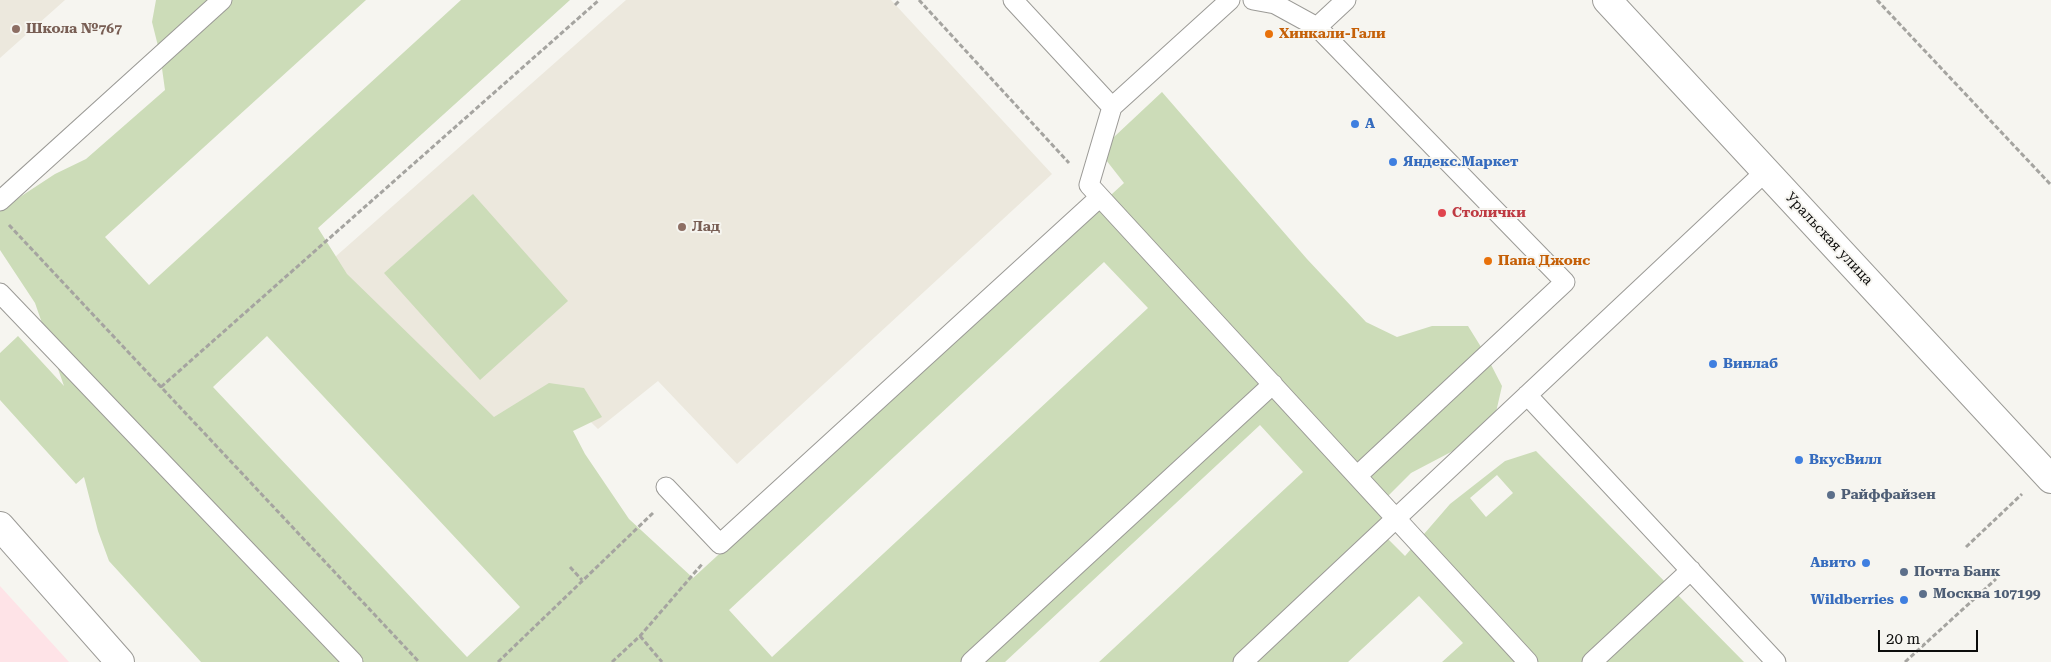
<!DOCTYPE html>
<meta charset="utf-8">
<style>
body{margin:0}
#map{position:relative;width:2051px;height:662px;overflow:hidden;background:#f6f5f0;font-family:"Roboto Serif",serif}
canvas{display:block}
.scale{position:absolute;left:1878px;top:630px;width:100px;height:22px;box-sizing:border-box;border:2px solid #0c0c0b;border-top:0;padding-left:6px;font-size:15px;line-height:18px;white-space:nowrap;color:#0c0c0b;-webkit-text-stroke:4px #f6f5f0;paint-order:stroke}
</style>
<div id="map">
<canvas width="2051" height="662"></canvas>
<div class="scale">20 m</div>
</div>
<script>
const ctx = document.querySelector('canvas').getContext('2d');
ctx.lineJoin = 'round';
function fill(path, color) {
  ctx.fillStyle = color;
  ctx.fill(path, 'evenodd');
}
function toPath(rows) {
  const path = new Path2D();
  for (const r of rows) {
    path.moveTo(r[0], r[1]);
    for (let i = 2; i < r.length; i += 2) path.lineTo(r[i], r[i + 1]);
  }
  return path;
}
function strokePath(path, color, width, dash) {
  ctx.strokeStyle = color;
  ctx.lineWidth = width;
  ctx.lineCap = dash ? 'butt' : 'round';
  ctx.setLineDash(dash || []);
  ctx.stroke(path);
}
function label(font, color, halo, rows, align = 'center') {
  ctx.font = font + ' "Roboto Serif",serif';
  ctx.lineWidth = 4;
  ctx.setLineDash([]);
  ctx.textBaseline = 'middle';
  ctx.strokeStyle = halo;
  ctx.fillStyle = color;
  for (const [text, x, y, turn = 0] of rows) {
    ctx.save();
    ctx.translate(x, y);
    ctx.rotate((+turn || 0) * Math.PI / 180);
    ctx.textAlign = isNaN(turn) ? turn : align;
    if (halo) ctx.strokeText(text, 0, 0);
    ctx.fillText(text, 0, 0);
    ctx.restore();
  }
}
const built = toPath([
 [0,0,65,0,0,58],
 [626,0,891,0,1052,174,737,464,658,381,598,429,560,392,477,456,309,280]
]);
const industrial = toPath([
 [0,586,69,662,0,662]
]);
const green = toPath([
 [156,0,366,0,105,237,149,285,461,0,570,0,318,228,347,274,494,417,549,383,584,388,602,417,573,431,585,454,629,519,693,578,1124,183,1099,151,1162,92,1307,259,1366,322,1397,337,1432,326,1468,326,1486,355,1502,386,1494,421,1470,442,1411,473,1387,497,1380,531,1405,556,1450,504,1505,461,1536,451,1744,662,1442,662,1463,643,1419,596,1348,662,1099,662,1303,472,1260,425,1005,662,201,662,109,561,98,531,84,477,76,484,0,400,0,353,18,336,64,386,35,303,0,250,0,210,55,174,86,159,165,90,160,54,152,22],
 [1104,262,1148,308,772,657,729,610],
 [267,336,520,607,467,657,213,387],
 [1497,475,1513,493,1486,517,1470,498],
 [473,194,568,301,480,380,384,273]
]);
const path = toPath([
 [919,0,1069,163],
 [1877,0,2051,185],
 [895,5,900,0],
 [9,225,419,662],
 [161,387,599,0],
 [1966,547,2022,494],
 [570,567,582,580],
 [640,636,662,662],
 [498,662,654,512],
 [612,662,640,636,703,563],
 [1905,662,1996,579]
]);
const service = toPath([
 [1253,0,1275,4,1317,27,1565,282,1357,476],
 [1317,27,1346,0],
 [1112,107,1230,0],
 [1100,197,1528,662],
 [0,201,222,0],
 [0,293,353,662],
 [1527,395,1776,662],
 [666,487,720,544,1100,197,1089,185,1112,107,1013,0],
 [971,662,1273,384],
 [1243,662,1766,171],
 [1592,662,1691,570]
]);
const tertiary = toPath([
 [0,526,120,662]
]);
const secondary = toPath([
 [1607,0,2051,479]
]);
const markers = [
 [16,29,5,"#8d6e63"],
 [1269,34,5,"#e8710a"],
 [1355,124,5,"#3f7fe0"],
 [1393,162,5,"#3f7fe0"],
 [1442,213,5,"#e0444e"],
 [682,227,5,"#8d6e63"],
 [1488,261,5,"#e8710a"],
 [1713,364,5,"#3f7fe0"],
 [1799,460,5,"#3f7fe0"],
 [1831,495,5,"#5c6f8a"],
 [1866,563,5,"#3f7fe0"],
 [1904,572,5,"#5c6f8a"],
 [1923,594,5,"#5c6f8a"],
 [1904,600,5,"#3f7fe0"]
];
const educationNames = [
 ["Школа №767",26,29],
 ["Лад",692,227]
];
const foodNames = [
 ["Хинкали-Гали",1279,34],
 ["Папа Джонс",1498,261]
];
const shopNames = [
 ["А",1365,124],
 ["Яндекс.Маркет",1403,162],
 ["Винлаб",1723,364],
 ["ВкусВилл",1809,460],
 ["Авито",1856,563,"right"],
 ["Wildberries",1894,600,"right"]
];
const healthNames = [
 ["Столички",1452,213]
];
const streetNames = [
 ["Уральская улица",1829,239,47]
];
const serviceNames = [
 ["Райффайзен",1841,495],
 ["Почта Банк",1914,572],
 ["Москва 107199",1933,594]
];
fill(built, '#ece8dd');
fill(industrial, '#fee3e7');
fill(green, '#ccdcb8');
strokePath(service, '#9b9a96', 21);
strokePath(tertiary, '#9b9a96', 30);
strokePath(secondary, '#9b9a96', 30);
strokePath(path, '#a5a4a0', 3, [5, 2.5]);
strokePath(service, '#fff', 19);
strokePath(tertiary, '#fff', 28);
strokePath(secondary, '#fff', 28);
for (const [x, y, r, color] of markers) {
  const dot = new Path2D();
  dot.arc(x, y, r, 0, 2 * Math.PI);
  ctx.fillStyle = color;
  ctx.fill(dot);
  strokePath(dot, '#f6f5f0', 2);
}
label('bold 14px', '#785e54', '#f6f5f0', educationNames, 'left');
label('bold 14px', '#c56008', '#f6f5f0', foodNames, 'left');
label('bold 14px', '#366cbe', '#f6f5f0', shopNames, 'left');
label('bold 14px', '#be3a42', '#f6f5f0', healthNames, 'left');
label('14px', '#0c0c0b', '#f6f5f0', streetNames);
label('bold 14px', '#4e5e75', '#f6f5f0', serviceNames, 'left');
</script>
